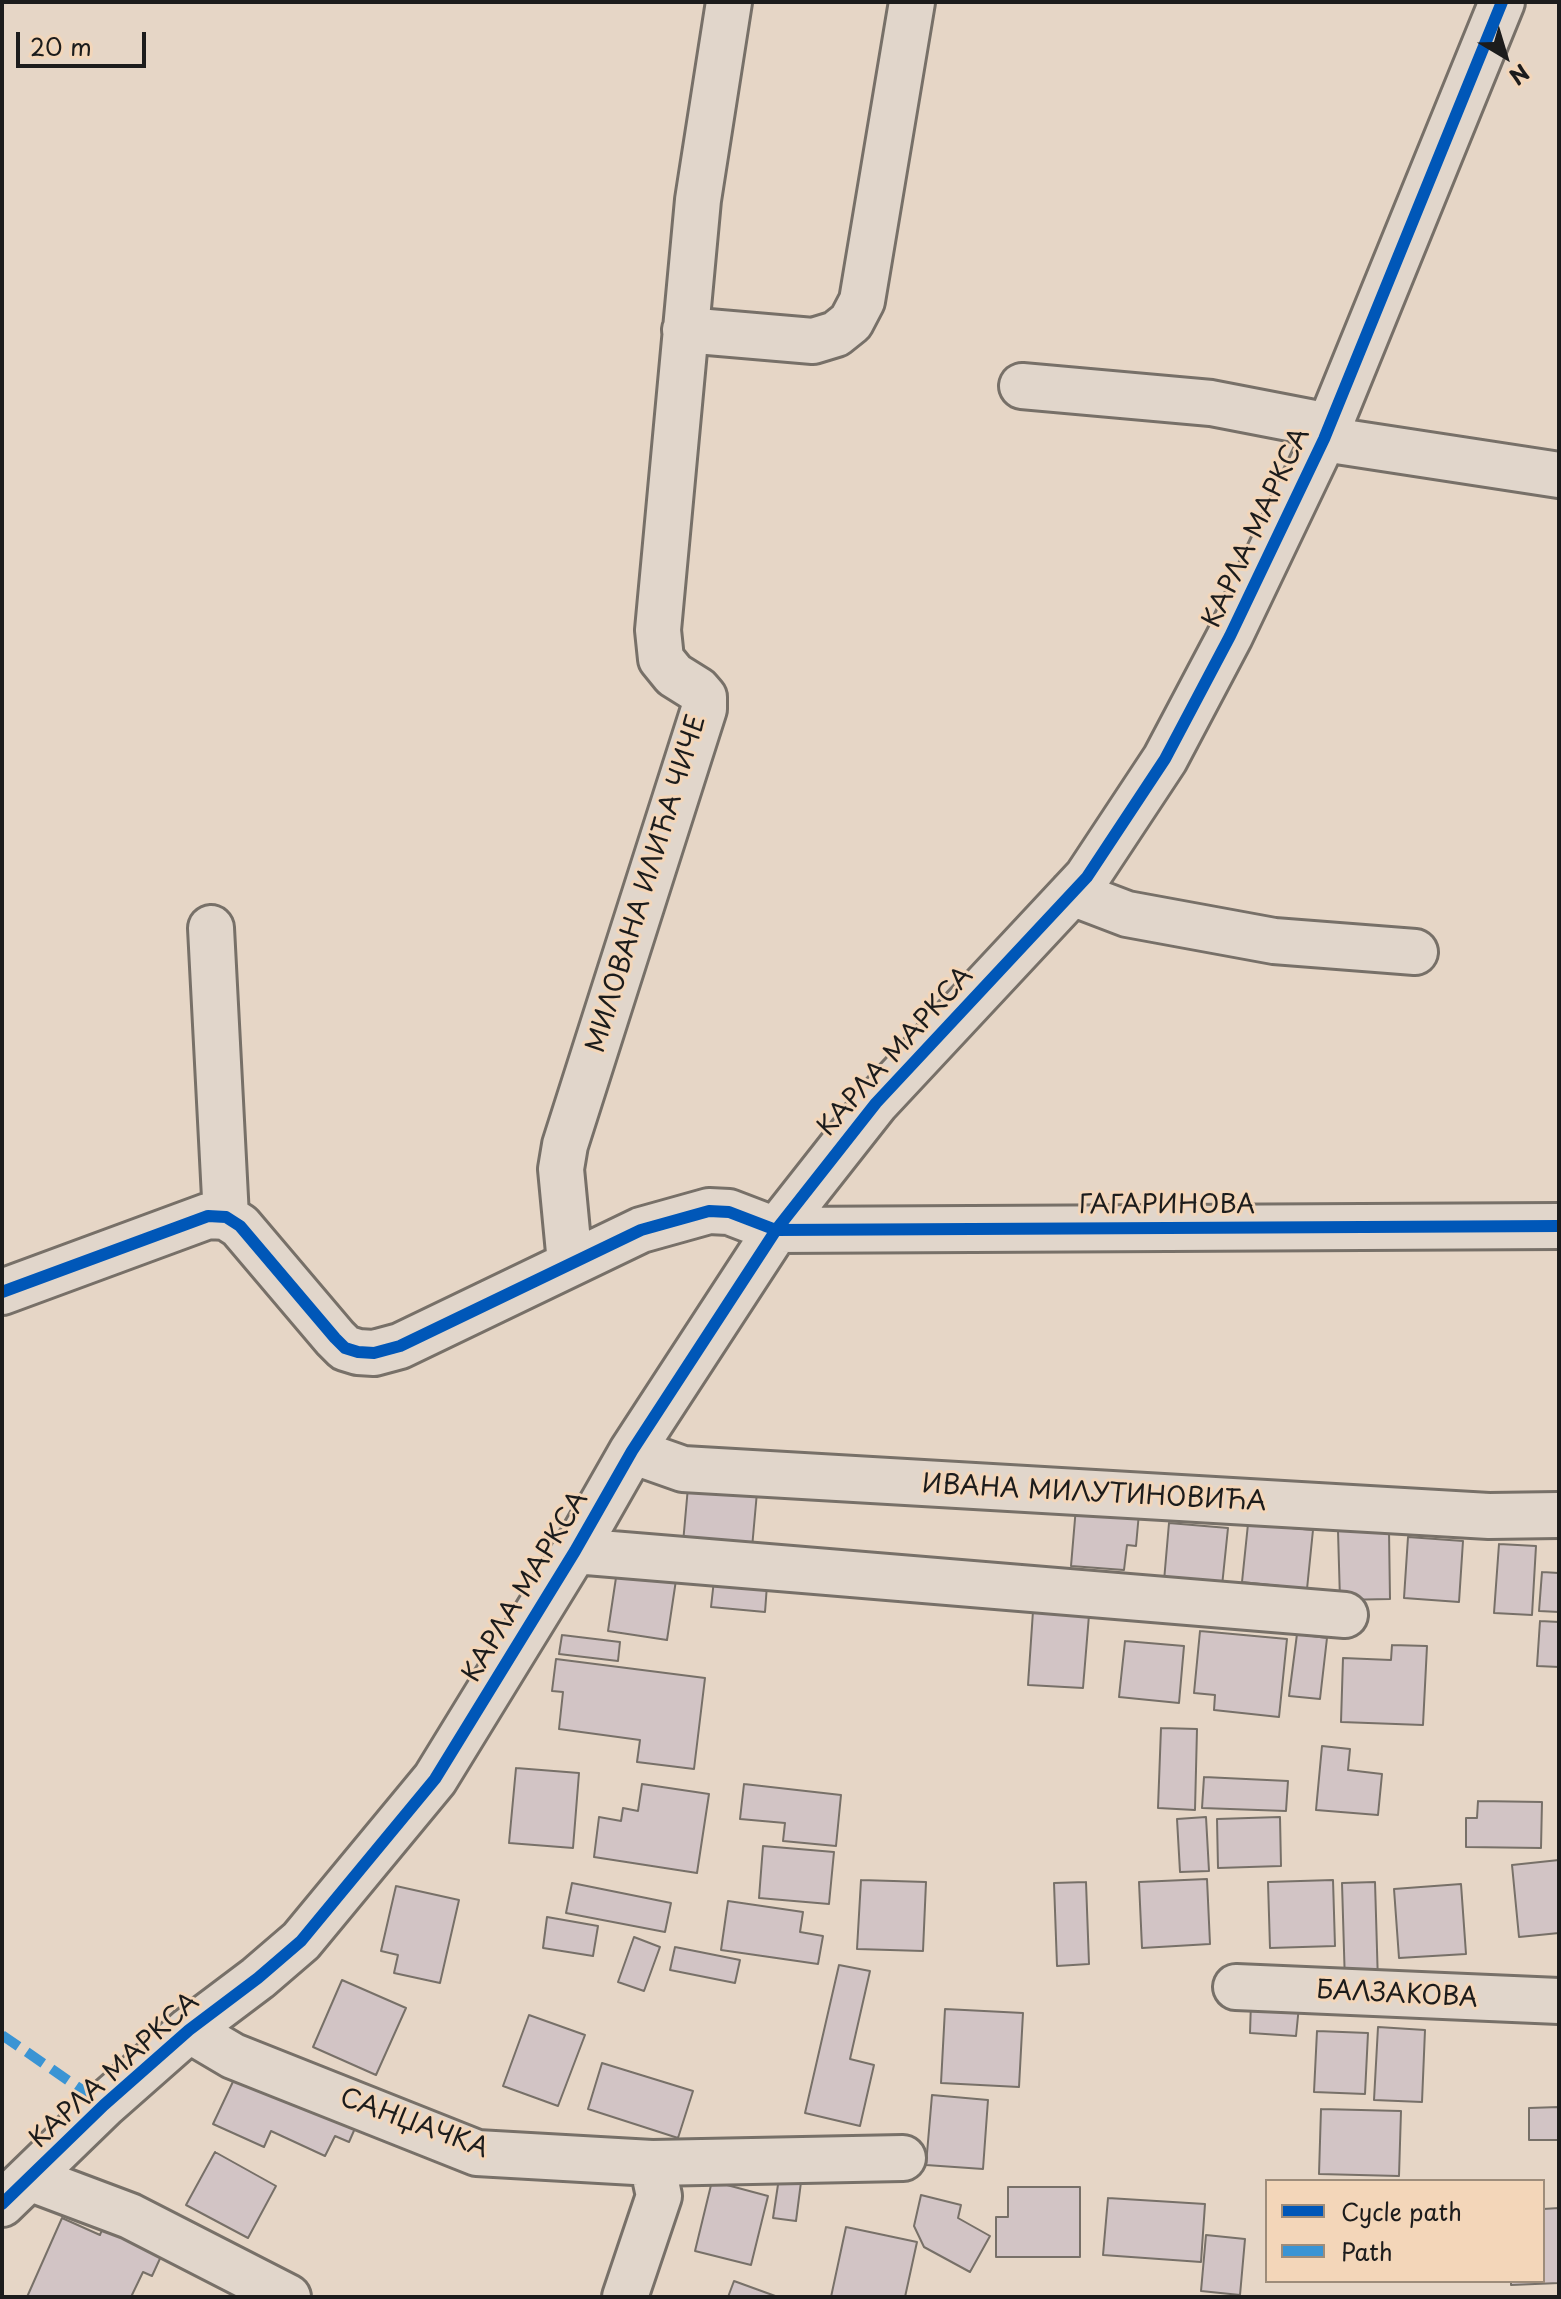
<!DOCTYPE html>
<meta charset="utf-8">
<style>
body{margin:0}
#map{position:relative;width:1561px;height:2299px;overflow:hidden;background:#e6d6c6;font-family:"Playpen Sans",sans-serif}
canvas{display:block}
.frame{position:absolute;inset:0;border:4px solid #1c1c1c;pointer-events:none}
.legend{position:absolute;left:1265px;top:2179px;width:280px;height:104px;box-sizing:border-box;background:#f3d6b9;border:2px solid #9d8c7a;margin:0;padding:10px 14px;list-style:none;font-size:24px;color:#1c1c1c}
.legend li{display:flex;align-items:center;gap:16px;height:40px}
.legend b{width:40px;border:2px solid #9d8c7a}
.north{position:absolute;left:1465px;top:16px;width:80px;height:80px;-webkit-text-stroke:6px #f3d6b9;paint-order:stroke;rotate:142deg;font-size:22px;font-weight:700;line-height:32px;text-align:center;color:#1c1c1c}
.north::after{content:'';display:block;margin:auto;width:28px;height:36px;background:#1c1c1c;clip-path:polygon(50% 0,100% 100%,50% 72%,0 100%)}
.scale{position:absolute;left:16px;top:32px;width:130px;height:36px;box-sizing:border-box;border:4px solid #1c1c1c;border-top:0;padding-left:10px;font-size:24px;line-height:28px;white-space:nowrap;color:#1c1c1c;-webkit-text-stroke:6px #f3d6b9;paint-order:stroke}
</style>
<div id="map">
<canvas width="1561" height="2299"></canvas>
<div class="frame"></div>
<ul class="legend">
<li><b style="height:10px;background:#0057b8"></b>Cycle path</li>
<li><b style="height:10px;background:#3a94d4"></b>Path</li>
</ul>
<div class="north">N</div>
<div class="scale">20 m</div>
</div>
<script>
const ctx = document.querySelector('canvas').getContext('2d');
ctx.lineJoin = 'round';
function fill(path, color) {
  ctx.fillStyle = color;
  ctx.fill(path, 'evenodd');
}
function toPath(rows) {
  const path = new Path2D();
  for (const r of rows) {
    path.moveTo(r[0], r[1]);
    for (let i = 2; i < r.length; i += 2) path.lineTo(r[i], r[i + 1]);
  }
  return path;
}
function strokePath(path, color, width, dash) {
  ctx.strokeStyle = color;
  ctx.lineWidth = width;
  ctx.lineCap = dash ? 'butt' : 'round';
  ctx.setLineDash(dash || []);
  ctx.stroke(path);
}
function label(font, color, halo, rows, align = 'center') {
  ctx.font = font + ' "Playpen Sans",sans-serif';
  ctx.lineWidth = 6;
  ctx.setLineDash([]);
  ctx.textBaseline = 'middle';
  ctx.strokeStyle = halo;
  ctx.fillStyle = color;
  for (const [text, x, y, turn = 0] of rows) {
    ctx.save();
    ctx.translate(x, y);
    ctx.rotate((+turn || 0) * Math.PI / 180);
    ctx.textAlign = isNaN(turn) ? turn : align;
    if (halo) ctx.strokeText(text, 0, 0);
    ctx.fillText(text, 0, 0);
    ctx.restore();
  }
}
const building = toPath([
 [688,1487,757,1492,752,1548,683,1543,688,1487],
 [1076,1507,1139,1513,1136,1546,1127,1545,1124,1570,1071,1566,1076,1507],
 [1169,1523,1228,1528,1222,1586,1164,1581,1169,1523],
 [1248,1524,1313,1530,1307,1589,1242,1582,1248,1524],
 [1389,1530,1390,1599,1340,1600,1338,1531,1389,1530],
 [1408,1537,1463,1541,1459,1602,1404,1598,1408,1537],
 [1499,1544,1536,1546,1532,1615,1494,1613,1499,1544],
 [617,1571,676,1580,667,1640,608,1631,617,1571],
 [1542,1572,1559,1573,1559,1612,1539,1611,1542,1572],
 [714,1580,767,1585,765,1612,711,1607,714,1580],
 [1033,1611,1089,1615,1083,1688,1028,1685,1033,1611],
 [1540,1621,1559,1622,1559,1667,1537,1666,1540,1621],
 [1200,1631,1287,1639,1279,1717,1214,1710,1215,1695,1194,1693,1200,1631],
 [1297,1634,1327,1638,1320,1699,1289,1696,1297,1634],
 [562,1635,620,1642,618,1661,559,1654,562,1635],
 [1125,1641,1184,1646,1179,1703,1119,1697,1125,1641],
 [1392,1645,1427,1646,1423,1725,1341,1722,1343,1658,1391,1660,1392,1645],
 [556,1659,705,1678,694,1769,637,1762,640,1740,559,1729,563,1692,552,1691,556,1659],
 [1161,1728,1197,1729,1195,1810,1158,1808,1161,1728],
 [1322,1746,1350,1749,1348,1770,1382,1774,1378,1815,1316,1810,1322,1746],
 [516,1768,579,1773,573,1848,509,1843,516,1768],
 [1204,1777,1288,1781,1286,1811,1202,1808,1204,1777],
 [642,1784,709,1794,697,1873,594,1857,599,1817,621,1821,623,1808,638,1811,642,1784],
 [744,1784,841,1795,836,1846,783,1841,785,1823,740,1819,744,1784],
 [1478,1801,1542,1802,1541,1848,1466,1847,1466,1818,1477,1818,1478,1801],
 [1206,1817,1209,1871,1180,1872,1177,1819,1206,1817],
 [1280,1817,1281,1866,1218,1868,1217,1819,1280,1817],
 [763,1846,834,1852,829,1904,759,1898,763,1846],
 [1559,1860,1559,1933,1519,1937,1512,1865,1559,1860],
 [1207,1879,1210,1944,1142,1948,1139,1882,1207,1879],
 [861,1880,926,1882,923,1951,857,1949,861,1880],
 [1333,1880,1335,1946,1270,1948,1268,1882,1333,1880],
 [1086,1882,1089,1964,1057,1966,1054,1883,1086,1882],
 [1375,1882,1378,1983,1345,1984,1342,1883,1375,1882],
 [572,1883,671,1903,665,1932,566,1913,572,1883],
 [1461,1884,1466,1954,1399,1958,1394,1889,1461,1884],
 [396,1886,459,1900,440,1983,394,1973,398,1955,381,1951,396,1886],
 [728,1901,803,1912,800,1932,823,1936,818,1964,721,1950,728,1901],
 [547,1917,598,1926,593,1956,543,1948,547,1917],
 [634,1937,660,1947,644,1991,618,1982,634,1937],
 [675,1947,740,1960,735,1983,670,1970,675,1947],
 [839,1965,870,1971,850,2059,874,2065,860,2126,805,2113,839,1965],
 [342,1980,406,2008,376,2075,313,2047,342,1980],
 [1251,2002,1299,2006,1296,2036,1250,2033,1251,2002],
 [945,2009,1023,2013,1019,2087,941,2083,945,2009],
 [529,2015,585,2035,558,2106,503,2086,529,2015],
 [1378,2027,1425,2030,1422,2102,1374,2100,1378,2027],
 [1317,2031,1368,2033,1365,2094,1314,2092,1317,2031],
 [602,2063,693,2091,678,2138,588,2109,602,2063],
 [238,2071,356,2126,349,2142,335,2136,325,2156,271,2131,264,2147,213,2124,238,2071],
 [932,2095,988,2100,983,2169,926,2165,932,2095],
 [1559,2107,1559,2140,1529,2140,1529,2108,1559,2107],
 [1321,2109,1401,2111,1399,2176,1319,2174,1321,2109],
 [215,2152,276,2186,248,2238,186,2205,215,2152],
 [779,2178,801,2182,796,2221,773,2218,779,2178],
 [712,2181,768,2196,751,2265,695,2251,712,2181],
 [1008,2187,1080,2187,1080,2257,996,2257,996,2217,1008,2217,1008,2187],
 [921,2195,961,2205,958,2218,990,2236,970,2272,924,2247,914,2226,921,2195],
 [1108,2198,1205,2204,1201,2262,1103,2255,1108,2198],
 [1559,2208,1559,2283,1511,2285,1511,2281,1543,2281,1543,2209,1559,2208],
 [62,2218,100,2235,104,2225,163,2252,152,2276,143,2272,131,2297,27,2297,62,2218],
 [846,2227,917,2242,905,2297,831,2297,846,2227],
 [1206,2235,1245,2239,1240,2295,1201,2291,1206,2235],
 [734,2281,778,2297,728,2297,734,2281]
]);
const minor = toPath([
 [685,330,813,341,836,334,851,322,862,301,912,2],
 [1022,386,1211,403,1330,426],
 [1324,439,1559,475],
 [1072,893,1127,914,1274,941,1415,952],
 [211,928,226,1217],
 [570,1263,561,1169,565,1145,704,709,704,697,698,690,674,675,661,659,658,630,698,200,729,2],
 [2,1292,208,1216,226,1217,240,1226,335,1338,345,1348,358,1352,374,1353,400,1346,641,1230,709,1211,729,1212,776,1230,1559,1226],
 [632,1451,683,1469,1489,1516,1559,1515],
 [575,1551,1345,1615],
 [1236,1987,1559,2001],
 [189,2030,233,2056,477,2153,652,2163,903,2158],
 [29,2178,130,2216,288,2297],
 [2,2204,104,2105,189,2030,258,1978,301,1941,435,1779,575,1551,632,1451,776,1230,876,1103,1087,877,1165,759,1230,636,1324,439,1502,2],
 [625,2297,659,2196,652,2163]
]);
const quiet = toPath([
 [2,2035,104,2105]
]);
const cycleway = toPath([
 [2,1292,208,1216,226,1217,240,1226,335,1338,345,1348,358,1352,374,1353,400,1346,641,1230,709,1211,729,1212,776,1230,1559,1226],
 [2,2204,104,2105,189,2030,258,1978,301,1941,435,1779,575,1551,632,1451,776,1230,876,1103,1087,877,1165,759,1230,636,1324,439,1502,2]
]);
const streetNames = [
 ["КАРЛА МАРКСА",1257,528,-65],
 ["МИЛОВАНА ИЛИЋА ЧИЧЕ",647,884,-73],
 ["КАРЛА МАРКСА",896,1052,-48],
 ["ГАГАРИНОВА",1167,1206],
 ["ИВАНА МИЛУТИНОВИЋА",1094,1494,3],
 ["КАРЛА МАРКСА",526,1587,-59],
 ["БАЛЗАКОВА",1397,1995,3],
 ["КАРЛА МАРКСА",115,2071,-42],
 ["САНЏАЧКА",414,2124,20]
];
fill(building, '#d2c4c5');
strokePath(building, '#777068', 2);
strokePath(minor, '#777068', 50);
strokePath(minor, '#e1d6cb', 44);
strokePath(quiet, '#3a94d4', 10, [20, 10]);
strokePath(cycleway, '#0057b8', 12);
label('26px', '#1c1c1c', '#f3d6b9', streetNames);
</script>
